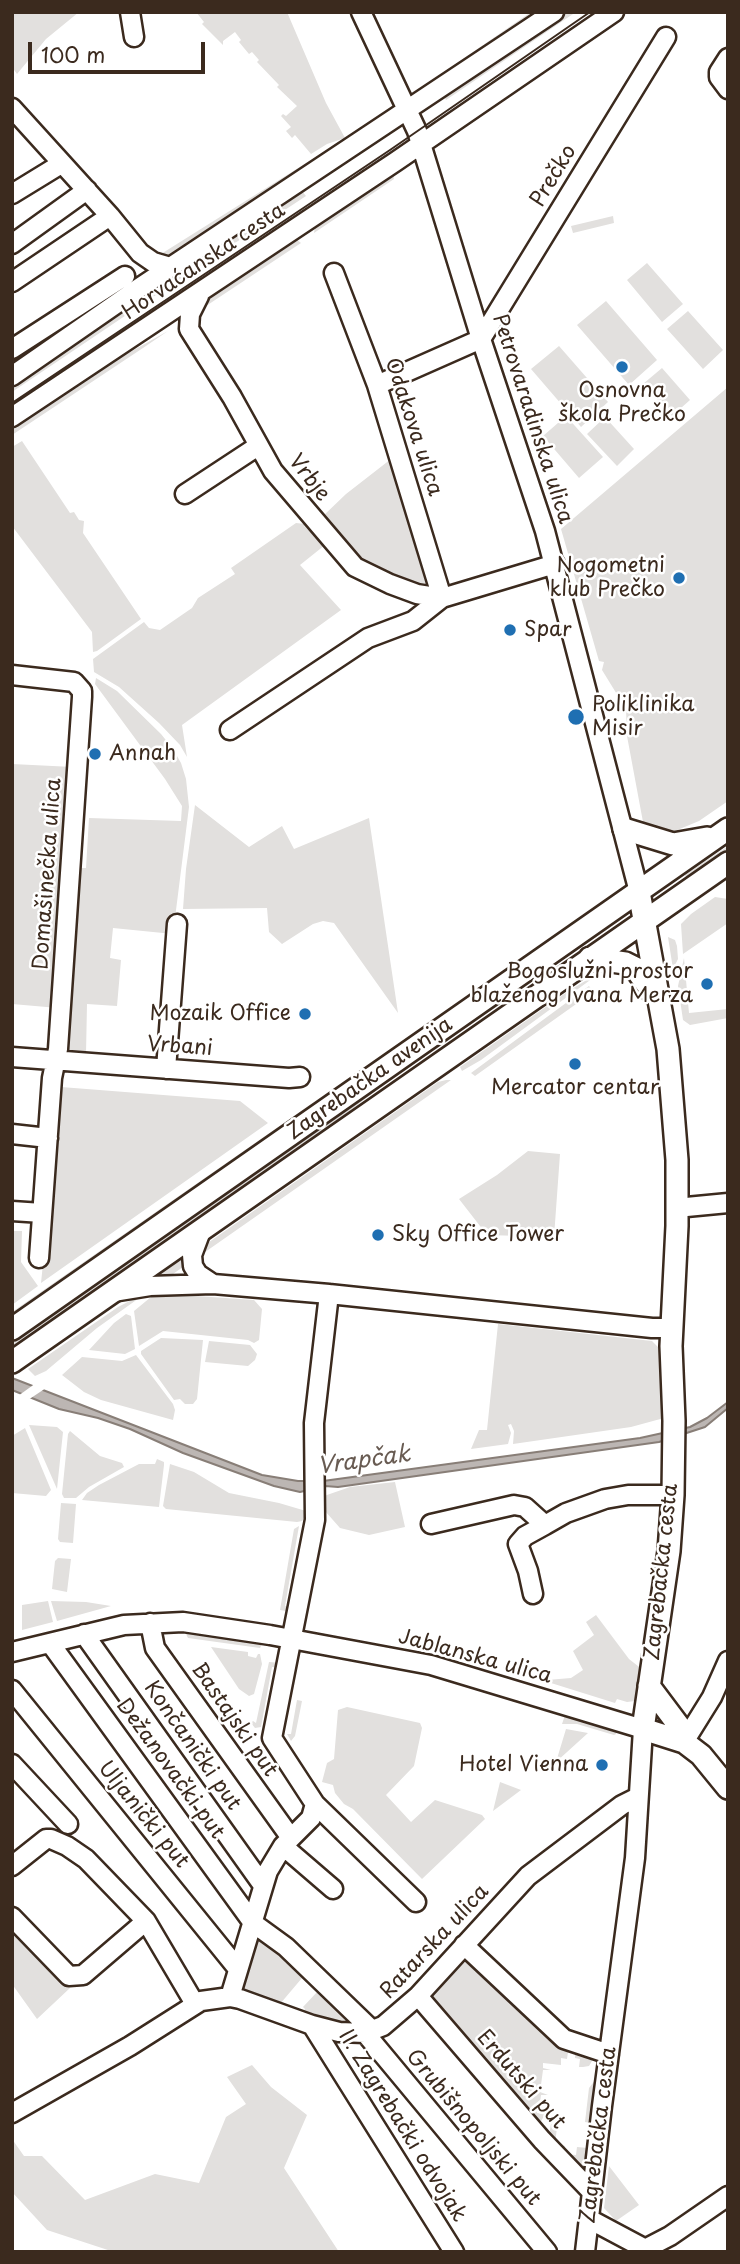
<!DOCTYPE html>
<meta charset="utf-8">
<style>
body{margin:0}
#map{position:relative;width:740px;height:2264px;overflow:hidden;background:#fff;font-family:"Playpen Sans",sans-serif}
canvas{display:block}
.frame{position:absolute;inset:0;border:14px solid #3b2a1e;pointer-events:none}
.scale{position:absolute;left:28px;top:42px;width:177px;height:32px;box-sizing:border-box;border:4px solid #3b2a1e;border-top:0;padding-left:9px;font-size:21px;line-height:24px;white-space:nowrap;color:#3b2a1e;-webkit-text-stroke:5px #fff;paint-order:stroke}
</style>
<div id="map">
<canvas width="740" height="2264"></canvas>
<div class="frame"></div>
<div class="scale">100 m</div>
</div>
<script>
const ctx = document.querySelector('canvas').getContext('2d');
ctx.lineJoin = 'round';
function fill(path, color) {
  ctx.fillStyle = color;
  ctx.fill(path, 'evenodd');
}
function toPath(rows) {
  const path = new Path2D();
  for (const r of rows) {
    path.moveTo(r[0], r[1]);
    for (let i = 2; i < r.length; i += 2) path.lineTo(r[i], r[i + 1]);
  }
  return path;
}
function strokePath(path, color, width, dash) {
  ctx.strokeStyle = color;
  ctx.lineWidth = width;
  ctx.lineCap = dash ? 'butt' : 'round';
  ctx.setLineDash(dash || []);
  ctx.stroke(path);
}
function label(font, color, halo, rows, align = 'center') {
  ctx.font = font + ' "Playpen Sans",sans-serif';
  ctx.lineWidth = 5;
  ctx.setLineDash([]);
  ctx.textBaseline = 'middle';
  ctx.strokeStyle = halo;
  ctx.fillStyle = color;
  for (const [text, x, y, turn = 0] of rows) {
    ctx.save();
    ctx.translate(x, y);
    ctx.rotate((+turn || 0) * Math.PI / 180);
    ctx.textAlign = isNaN(turn) ? turn : align;
    if (halo) ctx.strokeText(text, 0, 0);
    ctx.fillText(text, 0, 0);
    ctx.restore();
  }
}
const green = toPath([
 [12,12,79,12,46,39,17,74,12,67],
 [196,12,287,12,326,103,345,138,327,144,311,154,295,135,292,138,286,131,291,127,281,116,283,114,286,116,297,106,277,87,279,85,257,62,259,60,252,52,249,54,239,42,241,40,235,32,223,41,223,45,202,24,204,22],
 [531,12,541,12,437,82,438,76],
 [566,12,576,12,446,100,445,98,516,50],
 [346,145,170,259,153,259,330,148],
 [386,154,387,156,177,301,174,297],
 [393,174,394,179,314,233,315,227],
 [302,191,306,196,167,288,165,284],
 [613,216,614,223,573,233,571,226],
 [296,239,301,243,194,314,204,298],
 [647,263,683,304,662,322,627,280],
 [141,274,141,277,12,371,12,361],
 [160,288,162,291,12,392,12,387],
 [606,301,657,360,629,385,577,325],
 [165,303,168,306,12,411,12,405],
 [688,311,723,350,703,369,667,329],
 [168,331,143,348,12,435,12,427,105,366],
 [559,346,608,402,581,427,531,369],
 [662,368,690,400,672,416,643,384],
 [728,387,728,801,699,821,658,838,643,822,627,736,626,709,602,670,604,662,599,661,561,529],
 [566,416,603,457,579,478,543,436],
 [605,417,634,449,617,466,587,434],
 [22,441,70,513,74,512,79,520,84,521,83,533,141,619,97,651,93,652,92,632,12,526,12,447],
 [391,459,429,580,426,585,420,587,362,564,322,517,346,494],
 [296,523,305,524,304,526,325,545,300,565,341,610,182,725,187,757,180,745,159,723,119,687,94,672,93,659,144,622,149,628,160,630,192,608,198,598,235,574,231,568],
 [96,678,117,691,161,734,173,749,181,763,186,779,189,807,173,934,113,928,110,958,121,960,117,1006,87,1004,86,1054,62,1053,71,931,75,929,79,817,84,818,81,868,86,868,89,818,181,821,182,806,165,779,95,684],
 [12,764,73,767,58,1008,12,1004],
 [195,805,249,847,282,826,294,849,369,818,398,1013,334,923,323,921,313,924,282,944,269,932,267,908,183,909,186,869],
 [728,846,728,850,687,879,685,875],
 [715,897,728,899,728,923,683,954,681,924,691,914],
 [606,925,609,928,392,1078,320,1134,12,1349,12,1343],
 [668,937,675,940,677,946,678,959,673,969],
 [684,958,689,1013,728,1009,728,1018,690,1025,683,1020,678,986],
 [608,967,481,1060,462,1071,460,1067,567,992],
 [589,986,593,992,475,1076,471,1073],
 [446,1080,451,1080,198,1257,202,1247,438,1082],
 [61,1087,240,1101,268,1123,41,1283],
 [314,1102,283,1128,12,1318,12,1312],
 [528,1151,560,1154,554,1237,487,1235,459,1199,497,1175],
 [12,1231,22,1231,21,1262,38,1286,12,1305],
 [185,1255,187,1264,166,1279,153,1278],
 [149,1291,97,1328,46,1371,35,1376,28,1369,118,1307],
 [168,1294,254,1300,262,1309,259,1340,254,1343,248,1340,163,1331,139,1346,134,1311,151,1297],
 [126,1314,131,1316,135,1349,125,1354,89,1350,114,1323],
 [498,1324,652,1341,658,1347,660,1356,664,1418,631,1427,513,1444,514,1431,511,1424,508,1425,511,1433,508,1444,471,1449,479,1430,487,1430],
 [161,1338,203,1340,197,1399,193,1404,185,1404,180,1399,174,1400,141,1354,141,1351],
 [209,1341,250,1345,257,1354,255,1360,248,1366,205,1362],
 [136,1355,173,1404,175,1410,173,1420,101,1400,84,1392,62,1375,82,1357,122,1361],
 [29,1425,57,1427,63,1432,57,1489],
 [25,1428,51,1490,46,1496,12,1493,12,1436],
 [70,1431,100,1456,122,1463,124,1467,89,1487,76,1498,64,1498,62,1494,68,1434],
 [157,1459,164,1462,164,1465,159,1507,82,1500,87,1493,99,1485,139,1464,155,1464],
 [170,1464,194,1472,229,1493,279,1503,306,1511,305,1517,302,1521,297,1522,166,1509,163,1506],
 [395,1482,405,1527,369,1535,340,1528,325,1511,324,1496,350,1487],
 [61,1503,76,1504,73,1543,60,1542,58,1539],
 [299,1526,285,1606,293,1609,292,1612,280,1610,294,1529],
 [58,1558,71,1559,67,1592,52,1589,55,1561],
 [48,1601,53,1622,22,1630,22,1605],
 [51,1601,86,1602,111,1606,57,1621],
 [596,1615,629,1659,643,1670,638,1698,635,1701,627,1702,617,1699,615,1703,503,1668,505,1665,547,1680,571,1678,583,1670,573,1651,594,1635,586,1622],
 [185,1632,202,1634,262,1644,260,1648,188,1638],
 [211,1647,248,1652,248,1656,256,1658,258,1654,260,1654,262,1664,254,1694,249,1696,239,1689],
 [269,1662,282,1663,282,1668,272,1667,261,1727,255,1728,251,1723,253,1721,256,1723],
 [297,1700,302,1701,295,1736,291,1741,287,1734,291,1734],
 [347,1707,420,1723,422,1728,414,1766,386,1795,411,1822,435,1800,482,1815,485,1819,422,1879,353,1809,344,1804,335,1793,333,1785,322,1782,327,1763,334,1759,338,1710],
 [565,1715,617,1731,616,1734,614,1735,577,1724,562,1724],
 [566,1729,588,1733,556,1762],
 [500,1782,521,1790,493,1811],
 [12,1924,70,1988,37,2019,12,1984],
 [266,1937,361,2024,331,2022,302,2013,305,2009,303,2007,317,1992,302,1978,280,2004,240,1990,256,1941],
 [467,1960,590,2058,592,2061,589,2066,583,2067,579,2067,580,2059,575,2058,575,2054,568,2052,567,2059,561,2058,561,2065,543,2063,543,2068,551,2070,543,2070,540,2092,548,2095,541,2095,540,2103,547,2105,538,2106,537,2113,545,2114,538,2127,429,1997],
 [252,2065,271,2087,307,2115,284,2168,339,2252,114,2252,47,2230,12,2192,12,2139,24,2156,42,2156,85,2200,155,2174,199,2183,226,2117,246,2104,227,2077],
 [596,2079,591,2123,585,2122,589,2088],
 [558,2119,555,2144,565,2146,564,2154,576,2155,577,2147,588,2148,585,2178,549,2137,551,2123],
 [609,2166,639,2205,616,2221,604,2208]
]);
const water = toPath([
 [12,1378,262,1475,298,1481,323,1481,640,1438,690,1427,707,1418,728,1402,728,1408,705,1427,659,1442,338,1487,325,1486,300,1492,274,1486,183,1453,130,1429,98,1418,59,1409,12,1390,12,1378]
]);
const pier = toPath([
 [36,1383,46,1388,28,1400,18,1396]
]);
const minor = toPath([
 [130,12,134,37],
 [361,12,417,131,481,339,545,531,639,892],
 [728,58,719,72,719,77,728,89],
 [12,108,110,216,140,253,153,262,170,267],
 [12,194,61,164],
 [12,244,87,190],
 [334,273,377,385,442,598],
 [12,282,110,216],
 [199,296,190,314,189,329,232,397,273,471,355,567,390,584,417,594,442,598],
 [12,349,125,276],
 [12,376,139,288,554,12],
 [377,385,481,339,666,37],
 [12,417,395,162,614,12],
 [185,494,258,446],
 [12,675,74,682,82,691,82,697,58,1049,52,1078,39,1258],
 [230,730,368,638,413,621,442,598,555,564],
 [12,1057,289,1078,300,1077],
 [166,1069,177,924],
 [12,1134,48,1138],
 [676,1208,728,1203],
 [12,1211,42,1213],
 [201,1231,192,1255,193,1266,198,1274,213,1284],
 [113,1292,150,1286,213,1284,329,1294,652,1328,672,1328],
 [329,1294,314,1423,315,1520,272,1738,315,1804,416,1902],
 [431,1524,514,1505,525,1507,545,1525,566,1513,605,1499,628,1495,673,1495],
 [533,1594,528,1571,518,1544,525,1536,545,1525],
 [150,1623,155,1648,291,1838],
 [84,1634,262,1884],
 [50,1643,253,1923,286,1947,373,2031],
 [12,1652,124,1625,183,1622,270,1635,431,1665,643,1729,635,1858,602,2106,585,2252],
 [12,1690,238,1969],
 [684,1742,712,1697,728,1661],
 [12,1764,68,1824],
 [283,1846,333,1889],
 [12,1866,46,1839,51,1839,67,1846,86,1859,146,1921,195,2004],
 [12,1917,69,1976,83,1975,146,1921],
 [464,1945,564,2039,609,2054],
 [418,1996,542,2140,592,2192],
 [230,1997,268,1871,283,1846,311,1818,315,1804],
 [312,2025,454,2252],
 [365,2033,547,2252],
 [12,2113,130,2046,201,2001,230,1997,240,1999,312,2025,339,2032,365,2033,383,2026,418,1996,528,1876,622,1805,638,1797],
 [589,2219,651,2252],
 [645,2249,670,2236,728,2196]
]);
const major = toPath([
 [624,829,673,844,707,838],
 [639,892,668,1049,677,1160,677,1226,671,1346,674,1421,673,1495,669,1551,643,1729,684,1742,701,1755,728,1788],
 [590,958,625,963,635,968,654,994],
 [12,1329,728,829],
 [12,1362,728,863],
 [649,1686,682,1730,684,1742]
]);
const tram = toPath([
 [12,403,390,150,590,12]
]);
const markers = [
 [622,367,7,"#1f6fb2"],
 [679,578,7,"#1f6fb2"],
 [510,630,7,"#1f6fb2"],
 [576,717,9,"#1f6fb2"],
 [95,754,7,"#1f6fb2"],
 [707,984,7,"#1f6fb2"],
 [305,1014,7,"#1f6fb2"],
 [575,1064,7,"#1f6fb2"],
 [378,1235,7,"#1f6fb2"],
 [602,1765,7,"#1f6fb2"]
];
const streetNames = [
 ["Prečko",554,176,-59],
 ["Horvaćanska cesta",204,262,-34],
 ["Petrovaradinska ulica",532,419,72],
 ["Odakova ulica",413,427,72],
 ["Vrbje",309,478,52],
 ["Domašinečka ulica",48,874,-86],
 ["Vrbani",180,1047,4],
 ["Zagrebačka avenija",370,1079,-35],
 ["Zagrebačka cesta",662,1572,-84],
 ["Jablanska ulica",475,1657,15],
 ["Bastajski put",234,1720,55],
 ["Končanički put",192,1746,55],
 ["Dežanovački put",170,1769,54],
 ["Uljanički put",143,1815,51],
 ["Ratarska ulica",435,1942,-47],
 ["Erdutski put",521,2080,49],
 ["II. Zagrebački odvojak",402,2126,58],
 ["Grubišnopoljski put",473,2128,50],
 ["Zagrebačka cesta",599,2135,-83]
];
const poiNames = [
 ["Osnovna",622,391,"center"],
 ["škola Prečko",622,415,"center"],
 ["Nogometni",665,566],
 ["klub Prečko",665,590],
 ["Spar",524,630,"left"],
 ["Poliklinika",592,705,"left"],
 ["Misir",592,729,"left"],
 ["Annah",109,754,"left"],
 ["Bogoslužni prostor",693,972],
 ["blaženog Ivana Merza",693,996],
 ["Mozaik Office",291,1014],
 ["Mercator centar",575,1088,"center"],
 ["Sky Office Tower",392,1235,"left"],
 ["Hotel Vienna",588,1765]
];
const waterNames = [
 ["Vrapčak",364,1461,-8]
];
fill(green, '#e2e0de');
fill(water, '#bcb6b3');
strokePath(water, '#887e77', 2);
fill(pier, '#fff');
strokePath(minor, '#3b2a1e', 23);
strokePath(major, '#3b2a1e', 26);
strokePath(minor, '#fff', 18);
strokePath(major, '#fff', 21);
strokePath(tram, '#3b2a1e', 2);
for (const [x, y, r, color] of markers) {
  const dot = new Path2D();
  dot.arc(x, y, r, 0, 2 * Math.PI);
  ctx.fillStyle = color;
  ctx.fill(dot);
  strokePath(dot, '#fff', 2.5);
}
label('21px', '#3b2a1e', '#fff', streetNames);
label('21px', '#3b2a1e', '#fff', poiNames, 'right');
label('italic 23px', '#685b52', '#fff', waterNames);
</script>
